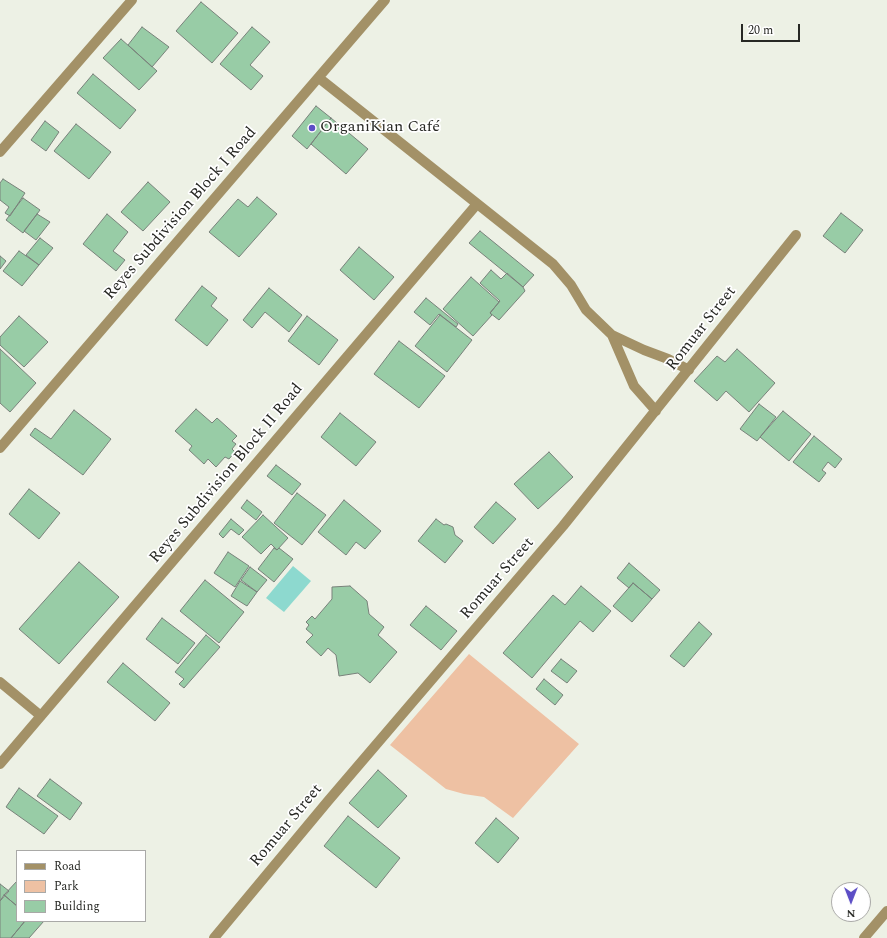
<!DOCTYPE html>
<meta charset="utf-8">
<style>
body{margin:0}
#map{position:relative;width:887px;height:938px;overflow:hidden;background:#edf1e5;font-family:Spectral,serif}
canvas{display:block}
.legend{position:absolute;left:16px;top:850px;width:130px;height:72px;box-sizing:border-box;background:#fff;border:1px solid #a9a9a7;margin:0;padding:5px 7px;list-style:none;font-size:12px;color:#272824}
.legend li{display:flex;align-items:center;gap:8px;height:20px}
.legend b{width:20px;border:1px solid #a9a9a7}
.north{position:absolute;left:831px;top:882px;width:40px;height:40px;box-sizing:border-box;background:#fff;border:1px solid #a9a9a7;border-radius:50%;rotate:180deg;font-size:11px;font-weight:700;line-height:16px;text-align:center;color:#272824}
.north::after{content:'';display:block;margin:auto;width:14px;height:18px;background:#5c4ec6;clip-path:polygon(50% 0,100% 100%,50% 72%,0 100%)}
.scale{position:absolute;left:741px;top:24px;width:59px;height:18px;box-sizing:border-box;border:2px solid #272824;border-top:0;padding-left:5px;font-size:12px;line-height:14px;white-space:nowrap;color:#272824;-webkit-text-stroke:3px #fff;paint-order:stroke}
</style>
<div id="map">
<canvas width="887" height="938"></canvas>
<ul class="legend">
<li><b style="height:5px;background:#a39167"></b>Road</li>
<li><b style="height:11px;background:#eec1a3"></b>Park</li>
<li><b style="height:11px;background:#98cca6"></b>Building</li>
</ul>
<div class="north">N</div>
<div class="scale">20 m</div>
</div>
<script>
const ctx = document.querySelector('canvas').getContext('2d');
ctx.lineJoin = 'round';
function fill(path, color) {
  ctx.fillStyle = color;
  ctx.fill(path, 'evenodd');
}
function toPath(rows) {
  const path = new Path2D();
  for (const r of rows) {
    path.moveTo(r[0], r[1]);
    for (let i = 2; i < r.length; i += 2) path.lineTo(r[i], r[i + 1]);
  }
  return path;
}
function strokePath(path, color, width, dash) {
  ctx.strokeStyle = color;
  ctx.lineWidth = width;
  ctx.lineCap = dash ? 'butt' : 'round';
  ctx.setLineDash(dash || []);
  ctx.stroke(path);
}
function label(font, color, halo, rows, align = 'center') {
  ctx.font = font + ' Spectral,serif';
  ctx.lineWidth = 3.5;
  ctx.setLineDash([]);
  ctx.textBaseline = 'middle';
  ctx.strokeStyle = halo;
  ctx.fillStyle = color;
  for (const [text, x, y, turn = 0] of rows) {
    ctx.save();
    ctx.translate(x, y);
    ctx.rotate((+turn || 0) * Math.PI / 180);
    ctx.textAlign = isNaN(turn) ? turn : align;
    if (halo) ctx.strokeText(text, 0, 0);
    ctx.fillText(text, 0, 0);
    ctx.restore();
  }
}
const green = toPath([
 [469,654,579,744,513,818,484,797,464,794,446,789,390,745]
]);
const water = toPath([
 [293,566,311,581,284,612,266,598]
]);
const building = toPath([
 [201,2,238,33,212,63,176,31,201,2],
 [142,27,169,47,152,67,128,45,142,27],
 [252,27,270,42,250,65,263,76,251,90,220,64,252,27],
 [121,39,157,71,139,90,103,58,121,39],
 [93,74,136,110,120,129,77,93,93,74],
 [316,106,331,118,307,149,292,136,316,106],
 [331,118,368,149,346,174,311,144,331,118],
 [45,121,59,132,46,151,31,140,45,121],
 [76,124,111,152,89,179,54,151,76,124],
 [3,179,25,193,10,216,5,213,9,207,0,200,0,183,3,179],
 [148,182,170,202,143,231,121,212,148,182],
 [257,197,277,214,239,257,209,232,238,199,248,207,257,197],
 [23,198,40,210,23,233,6,220,23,198],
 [841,213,863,230,845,253,823,236,841,213],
 [37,214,50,222,36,240,24,231,37,214],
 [107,214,128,232,113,251,125,260,116,271,83,244,107,214],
 [480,231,534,275,523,287,469,243,480,231],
 [40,238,53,248,39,265,26,255,40,238],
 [359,247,394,277,374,300,340,270,359,247],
 [19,251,39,265,22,286,3,271,19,251],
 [0,256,6,261,0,269,0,256],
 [491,270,501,279,507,273,523,287,525,291,499,320,490,313,500,301,480,283,491,270],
 [471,277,499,302,490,313,492,315,473,336,443,309,471,277],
 [202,286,217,298,211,306,228,320,207,346,175,320,202,286],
 [269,288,302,315,289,332,265,312,252,328,243,320,269,288],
 [426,298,458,324,456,327,439,314,430,325,414,312,426,298],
 [440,315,472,340,447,372,415,346,440,315],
 [19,316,48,342,24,367,0,345,0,337,19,316],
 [307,316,338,340,319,365,288,341,307,316],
 [399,341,445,376,419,408,374,374,399,341],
 [0,349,36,383,10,412,0,403,0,349],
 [737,349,775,383,749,412,726,391,717,401,694,381,717,356,725,362,737,349],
 [759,404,776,417,757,441,740,429,759,404],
 [196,409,212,423,217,418,237,436,232,441,236,444,232,449,235,452,229,459,225,457,216,467,208,459,204,464,189,450,192,446,175,431,196,409],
 [74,410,111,439,83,475,30,435,35,428,51,439,74,410],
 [783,411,811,434,789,461,760,437,783,411],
 [340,413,376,442,356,466,321,437,340,413],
 [814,436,842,459,835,468,828,462,822,470,826,473,819,482,793,462,814,436],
 [549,452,573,477,538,509,514,484,549,452],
 [276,465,301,484,292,495,267,476,276,465],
 [29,489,60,513,39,539,9,514,29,489],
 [297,493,326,515,302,545,274,523,297,493],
 [247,500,262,512,256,520,241,508,247,500],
 [344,500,381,531,365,549,356,542,346,555,318,532,344,500],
 [496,502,516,519,493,544,474,527,496,502],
 [263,515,288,538,277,550,271,544,261,554,242,537,263,515],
 [231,519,244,530,239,535,231,529,223,538,219,534,231,519],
 [436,519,444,525,446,524,453,527,455,535,463,541,445,563,418,541,436,519],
 [274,548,277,550,279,548,293,559,274,582,258,569,274,548],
 [228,552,249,566,235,587,214,573,228,552],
 [79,562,119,597,59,664,19,629,79,562],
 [629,563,660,590,652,599,633,583,629,588,617,578,629,563],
 [250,567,267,580,257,592,241,580,250,567],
 [205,580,244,612,219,643,180,611,205,580],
 [240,581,257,592,247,606,231,596,240,581],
 [633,583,652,599,632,622,613,606,633,583],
 [350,586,367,601,369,614,384,627,378,635,397,652,370,683,358,673,339,676,336,655,328,648,321,656,306,642,313,635,306,629,309,625,306,622,312,616,315,619,332,599,332,587,350,586],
 [581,586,611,611,593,632,580,621,532,678,503,653,553,595,565,605,581,586],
 [426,606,457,631,441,650,410,625,426,606],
 [162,618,195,643,178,664,146,639,162,618],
 [699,622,712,634,684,667,670,656,699,622],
 [206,635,220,647,184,688,179,684,184,679,175,672,206,635],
 [561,659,577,671,567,683,551,671,561,659],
 [123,663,170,703,155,721,107,682,123,663],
 [544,679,563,695,555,705,536,689,544,679],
 [378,770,407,796,378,828,349,803,378,770],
 [50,779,82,803,70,820,37,796,50,779],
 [19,788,58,816,44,834,6,807,19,788],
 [348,816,400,858,376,888,324,846,348,816],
 [496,818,519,838,498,863,475,843,496,818],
 [17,881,17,906,4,895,17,881],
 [0,884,9,891,0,901,0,884],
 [4,895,17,906,17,921,25,921,11,938,0,938,0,901,4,895],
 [25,921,44,921,29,938,11,938,25,921]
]);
const street = toPath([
 [319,78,553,264,571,285,586,310,612,335,644,350,668,359,689,370],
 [0,152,132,0],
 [612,335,634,386,656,411],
 [0,448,385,0],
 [0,682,41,716],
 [0,764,477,204],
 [214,938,328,801,563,526,796,235],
 [864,938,887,911]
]);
const markers = [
 [312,128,4,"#5c4ec6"]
];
const poiNames = [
 ["OrganiKian Café",320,128]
];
const streetNames = [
 ["Reyes Subdivision Block I Road",181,214,-49],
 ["Romuar Street",702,329,-52],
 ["Reyes Subdivision Block II Road",227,474,-50],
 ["Romuar Street",498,579,-49],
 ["Romuar Street",287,826,-50]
];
fill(green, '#eec1a3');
fill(water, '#8dd9cf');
fill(building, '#98cca6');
strokePath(building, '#78817a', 1);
strokePath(street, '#a39167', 10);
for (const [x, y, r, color] of markers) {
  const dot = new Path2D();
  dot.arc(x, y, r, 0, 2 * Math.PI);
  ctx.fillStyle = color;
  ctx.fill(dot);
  strokePath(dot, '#fff', 1.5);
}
label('16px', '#272824', '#fff', poiNames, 'left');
label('16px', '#272824', '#fff', streetNames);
</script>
